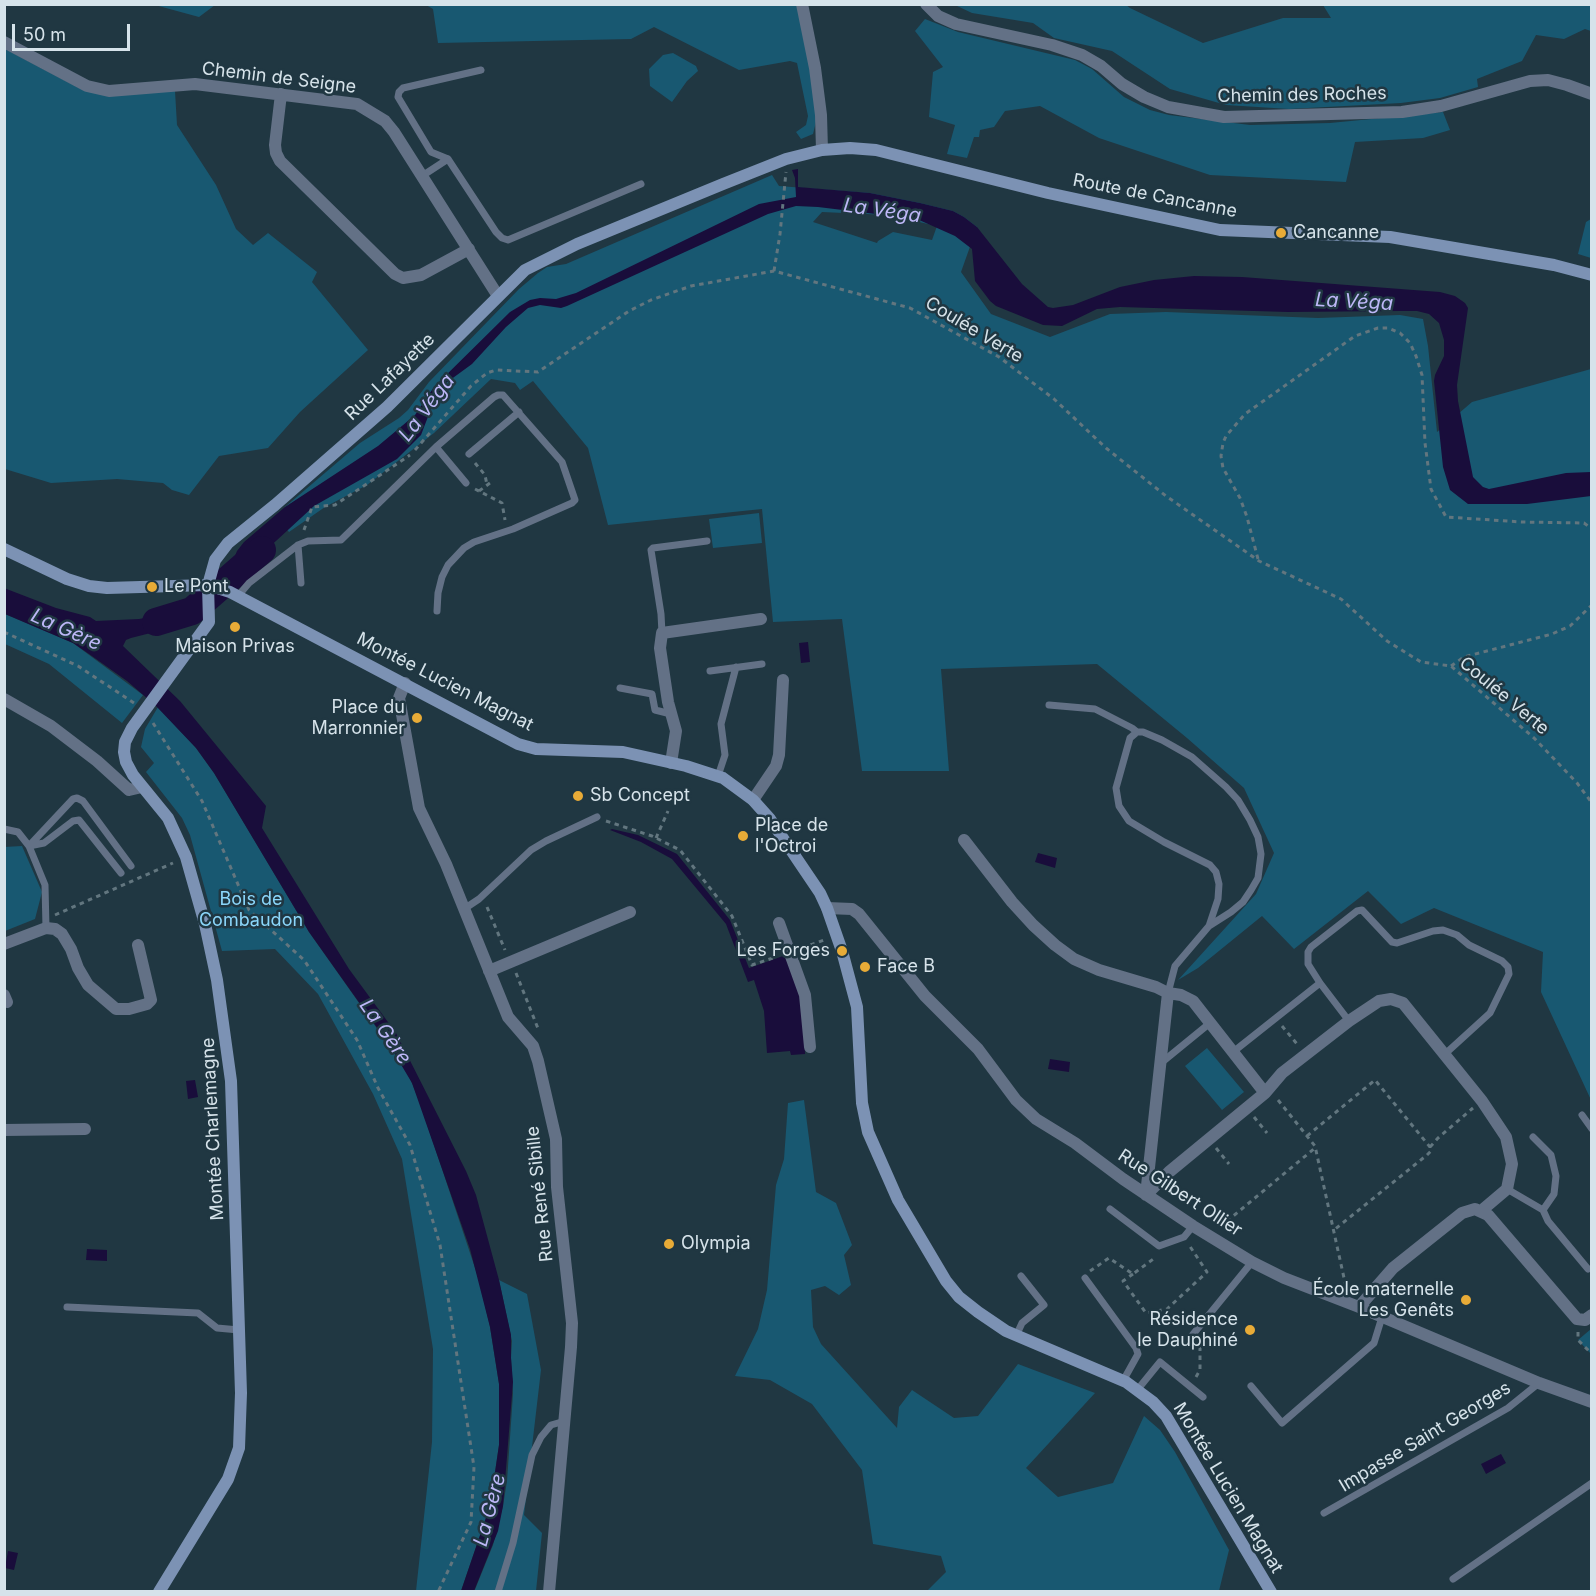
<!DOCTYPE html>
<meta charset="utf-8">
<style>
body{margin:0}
#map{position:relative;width:1596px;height:1596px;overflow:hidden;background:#203742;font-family:Inter,sans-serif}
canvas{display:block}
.frame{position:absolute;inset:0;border:6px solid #d6e3ea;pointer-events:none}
.scale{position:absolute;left:12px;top:24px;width:118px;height:27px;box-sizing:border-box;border:3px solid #d6e3ea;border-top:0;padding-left:8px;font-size:18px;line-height:21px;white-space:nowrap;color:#d6e3ea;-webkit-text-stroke:4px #203742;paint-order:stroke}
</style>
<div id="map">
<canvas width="1596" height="1596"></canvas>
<div class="frame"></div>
<div class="scale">50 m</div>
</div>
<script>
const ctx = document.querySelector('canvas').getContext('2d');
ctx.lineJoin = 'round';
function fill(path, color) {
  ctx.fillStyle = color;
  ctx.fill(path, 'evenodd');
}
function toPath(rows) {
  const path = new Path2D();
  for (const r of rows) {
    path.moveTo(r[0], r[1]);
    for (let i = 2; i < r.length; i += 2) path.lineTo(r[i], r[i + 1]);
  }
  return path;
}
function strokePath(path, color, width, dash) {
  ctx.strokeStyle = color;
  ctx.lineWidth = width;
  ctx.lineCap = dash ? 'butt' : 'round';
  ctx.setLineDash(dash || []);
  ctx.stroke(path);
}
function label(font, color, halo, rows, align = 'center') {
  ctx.font = font + ' Inter,sans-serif';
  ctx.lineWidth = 5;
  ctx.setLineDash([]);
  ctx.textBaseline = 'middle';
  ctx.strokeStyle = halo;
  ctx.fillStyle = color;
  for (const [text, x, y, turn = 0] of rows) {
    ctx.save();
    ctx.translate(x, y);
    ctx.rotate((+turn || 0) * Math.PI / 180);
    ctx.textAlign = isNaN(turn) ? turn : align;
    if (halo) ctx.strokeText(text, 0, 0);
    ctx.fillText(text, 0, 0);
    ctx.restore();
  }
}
const green = toPath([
 [155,5,215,5,199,17],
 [426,5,798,5,819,110,813,134,801,139,796,132,806,125,808,116,797,63,790,61,739,70,654,27,631,39,438,43,433,9],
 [1323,5,1591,5,1591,31,1585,29,1564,39,1536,35,1522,61,1477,79,1478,87,1440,98,1401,103,1289,109,1226,105,1170,89,1112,51,1054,38,1033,23,972,13,955,5,1126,5,1130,8,1203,43,1283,18,1331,18],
 [925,19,958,32,1075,60,1092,69,1124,97,1150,110,1169,115,1250,125,1330,123,1443,112,1450,130,1423,138,1355,142,1346,182,1210,175,1099,138,1040,106,1005,111,994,127,980,130,979,137,974,137,967,158,947,154,955,125,929,117,933,72,943,67,915,31],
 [5,49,83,90,175,91,177,125,216,185,236,229,253,245,268,233,317,272,312,282,368,350,300,412,268,448,219,456,189,495,172,490,163,483,117,479,51,483,5,469],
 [673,53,696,66,698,71,687,81,672,102,650,86,649,69,663,55],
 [772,175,779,186,870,193,920,203,953,211,964,217,977,227,961,272,991,314,1050,337,1110,314,1166,312,1318,318,1400,315,1423,319,1428,346,1437,432,1472,402,1591,369,1591,1100,1541,992,1543,952,1434,908,1401,924,1368,891,1294,949,1262,916,1198,968,1178,980,1256,894,1274,853,1244,788,1187,738,1097,664,941,669,949,771,862,771,842,619,773,622,762,509,608,525,588,448,533,381,520,390,515,383,491,379,434,433,367,485,325,507,289,532,284,526,285,507,360,443,399,418,408,410,429,382,519,289,538,273,547,267,566,264],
 [822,212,888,215,937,226,932,240,893,232,878,241,877,243,813,222],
 [1591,219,1591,258,1578,254,1586,222],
 [759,513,762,543,713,548,709,519],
 [5,614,73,643,143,695,122,723,49,664,5,644],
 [158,707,196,748,214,773,309,932,407,1071,420,1103,479,1280,490,1327,499,1384,499,1445,490,1506,461,1591,416,1591,432,1442,433,1349,402,1159,373,1094,318,994,275,949,222,951,190,835,182,818,146,772,154,763,141,747,145,729],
 [22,846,42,892,35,919,5,931,4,847],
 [1207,1048,1244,1092,1222,1110,1185,1066],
 [804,1100,816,1192,836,1203,852,1245,844,1255,851,1285,839,1295,825,1286,811,1290,813,1327,821,1344,897,1428,899,1407,912,1390,954,1418,978,1416,1018,1364,1095,1393,1026,1468,1058,1497,1113,1483,1144,1416,1160,1430,1175,1452,1229,1550,1219,1591,927,1591,946,1572,941,1556,873,1544,862,1470,812,1404,770,1380,735,1376,758,1329,767,1290,776,1185,784,1159,788,1103],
 [499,1280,527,1294,541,1370,524,1515,542,1533,536,1591,474,1592,493,1545,503,1506,507,1481,513,1394,511,1358,512,1341],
 [1591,1329,1591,1354,1578,1340]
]);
const water = toPath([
 [798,169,798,187,870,193,920,203,953,211,964,217,977,227,1022,284,1048,307,1053,308,1073,305,1120,287,1154,280,1194,276,1242,277,1440,292,1455,296,1465,303,1468,308,1457,385,1458,401,1473,477,1483,487,1489,489,1566,473,1591,472,1591,496,1527,504,1468,504,1450,490,1443,467,1434,381,1435,375,1444,356,1444,340,1439,323,1429,314,1417,311,1399,311,1288,312,1120,307,1097,309,1062,326,1043,325,996,306,990,301,975,281,972,249,955,236,917,219,818,207,796,206,768,214,567,306,561,308,540,305,528,308,506,327,472,364,446,383,434,401,421,435,397,459,314,506,239,575,234,577,232,563,237,551,244,542,285,507,378,446,415,415,434,387,510,312,530,300,540,298,556,299,576,293,759,204,796,197,795,178,792,170],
 [4,588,56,608,90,617,96,621,139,619,191,610,193,613,182,625,131,638,126,640,123,646,180,701,266,806,262,828,349,969,396,1033,466,1171,476,1195,499,1280,511,1335,511,1358,513,1382,503,1506,498,1531,474,1591,461,1591,490,1506,499,1445,499,1384,490,1327,470,1249,412,1083,390,1046,309,932,214,773,196,748,156,706,127,681,89,654,73,643,5,614],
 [808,642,810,662,801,663,799,643],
 [612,829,638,835,677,854,730,920,749,968,786,955,803,1003,805,1054,791,1055,790,1051,767,1053,764,1011,754,980,748,982,726,924,672,859,641,842,610,830],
 [1038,853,1057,858,1055,868,1035,862],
 [1050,1059,1070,1062,1069,1072,1048,1069],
 [195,1080,198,1097,188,1099,186,1081],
 [87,1249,107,1250,107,1261,86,1260],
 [1501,1454,1506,1463,1486,1474,1481,1464],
 [8,1551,18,1553,14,1570,5,1568]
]);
const river = toPath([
 [156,622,192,611,262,550]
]);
const path = toPath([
 [774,271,780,234,786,172],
 [415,450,471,386,487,373,496,370,538,372,629,311,651,300,691,286,774,271,910,308,999,357,1054,399,1106,448,1166,496,1259,561,1341,599,1387,641,1421,662,1451,666,1534,738,1577,783,1592,803],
 [475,463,485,475,487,485],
 [475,489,502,503,505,520],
 [479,491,490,483],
 [304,530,312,507,335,505,410,455],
 [1258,559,1247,517,1240,498,1223,468,1221,456,1223,443,1226,436,1245,414,1355,336,1378,328,1388,328,1400,333,1410,343,1416,356,1422,375,1425,443,1431,489,1446,517,1522,522,1584,523,1592,529],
 [4,632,78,666,134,703],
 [1451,666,1464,657,1552,634,1570,626,1592,605],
 [153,723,202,801,249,910,304,960,357,1040,378,1088,410,1145,440,1245,474,1467,471,1522,438,1592],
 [606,821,652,836,680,850,732,916,752,965,776,957],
 [656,838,668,811],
 [487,907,505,950],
 [55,915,173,863],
 [802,948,824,940],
 [516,973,539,1031],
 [1282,1026,1297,1044],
 [1278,1100,1315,1146,1346,1287],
 [1254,1117,1267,1133],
 [1307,1136,1375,1080,1430,1147,1431,1151,1427,1155,1334,1230],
 [1430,1147,1438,1138,1473,1108],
 [1216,1148,1229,1164],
 [1220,1227,1315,1148],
 [1090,1271,1109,1258,1133,1274,1156,1257],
 [1133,1274,1123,1281,1146,1313,1167,1309,1207,1272,1189,1245],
 [1578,1332,1578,1340,1592,1354],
 [1196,1377,1200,1370,1200,1343]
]);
const lane = toPath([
 [448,159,431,152,398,97,399,92,403,88,481,70],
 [422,176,448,159,496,232,502,238,508,240,641,184],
 [436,447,466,483],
 [469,454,519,412],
 [298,545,301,583],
 [238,596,249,583,298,545,308,541,341,540,436,447,494,397,498,395,503,395,562,462,575,500,572,503,513,529,474,542,464,548,448,565,442,577,438,593,437,611],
 [662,633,661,614,651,550,653,548,707,541],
 [710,671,762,664],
 [620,688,652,694,655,710,671,714],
 [1049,705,1095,709,1132,728,1137,732],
 [718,776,725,755,721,724,736,667],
 [4,829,18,832,29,846,45,885,46,928],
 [29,846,73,799,77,798,83,801,131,866],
 [29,846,44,843,73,821,79,820,121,873],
 [464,909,479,899,531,850,546,841,597,817],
 [1320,983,1308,964,1308,952,1311,947,1357,911,1362,910,1392,942,1397,943,1433,931,1443,930,1457,935,1469,945,1502,961,1508,967,1509,974,1490,1013,1445,1054],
 [1168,993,1175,966,1209,926,1231,912,1243,902,1251,890,1258,878,1261,854,1258,837,1250,820,1238,800,1226,787,1192,757,1162,740,1143,732,1137,732,1130,738,1116,788,1119,806,1129,821,1164,842,1210,865,1216,872,1219,884,1218,899,1209,926],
 [1233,1052,1320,983,1349,1021],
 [1161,1063,1210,1023],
 [1582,1115,1592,1129],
 [1533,1137,1551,1155,1556,1176,1554,1194,1543,1210,1548,1221,1588,1269],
 [1507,1189,1543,1210],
 [1110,1209,1159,1246,1184,1237,1193,1226],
 [1085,1278,1136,1348,1138,1354,1123,1381],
 [67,1307,198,1313,217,1328,239,1330],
 [1016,1336,1022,1323,1044,1305,1021,1276],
 [1190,1338,1252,1262],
 [1251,1386,1282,1423,1374,1343,1382,1317],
 [1138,1389,1160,1362,1203,1397],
 [1324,1513,1508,1408,1539,1383],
 [1453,1579,1592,1483],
 [498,1592,513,1543,532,1455,541,1437,551,1425,565,1421]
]);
const street = toPath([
 [802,4,815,68,821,115,822,150],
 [926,4,938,16,956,24,1052,45,1082,55,1101,66,1122,84,1144,97,1168,107,1224,117,1402,112,1441,106,1530,81,1548,80,1567,85,1592,94],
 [4,42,87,86,109,91,195,84,357,104,385,121,394,132,498,296],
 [281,94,275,145,276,153,280,161,395,274,403,278,421,275,469,249],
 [405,683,399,698,419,808,446,864,508,1017,533,1046,538,1061,556,1139,557,1187,572,1323,571,1347,549,1592],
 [4,699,51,726,97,761,129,790,142,787],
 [671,763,676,731,668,702,660,648,662,633,761,619],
 [753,800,776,766,779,755,783,680],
 [964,840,1012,902,1033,925,1055,945,1074,959,1099,970,1156,987,1168,993,1181,995,1193,1001,1265,1093,1169,1172,1146,1195],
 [827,908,852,909,859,914,925,996,978,1049,1016,1100,1036,1119,1075,1143,1123,1179,1193,1226,1252,1262,1284,1278,1359,1307,1539,1383,1592,1402],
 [779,923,805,995,810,1047],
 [4,944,46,928,55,929,62,934,71,949,78,968,88,985,116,1009,129,1009,147,1004,151,1000,138,945],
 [489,971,630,912],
 [4,995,7,1002],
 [1265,1093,1282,1073,1349,1021,1379,1001,1391,999,1403,1003,1482,1101,1506,1137,1512,1164,1507,1189,1481,1211],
 [4,1130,85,1129],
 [1146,1195,1168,993],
 [1359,1307,1393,1268,1462,1213,1475,1209,1488,1215,1577,1319,1585,1320,1592,1315]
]);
const secondary = toPath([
 [4,549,67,579,89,586,107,588,208,585,230,592,518,744,536,749,623,752,686,766,723,778,753,800,770,819,820,893,827,908,842,951,857,1007,862,1103,868,1132,898,1200,946,1281,959,1297,978,1312,1006,1331,1126,1382,1153,1402,1166,1416,1271,1592],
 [159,1592,228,1479,239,1448,241,1393,231,1081,217,980,205,924,186,857,168,818,133,775,126,762,124,752,125,742,132,728,209,622,208,585,215,560,228,543,275,505,387,407,525,270,577,244,723,184,786,159,822,150,850,148,876,150,1048,193,1220,230,1390,237,1554,265,1592,275]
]);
const markers = [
 [1281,233,6,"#e8ab37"],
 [152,587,6,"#e8ab37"],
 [235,627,6,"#e8ab37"],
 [417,718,6,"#e8ab37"],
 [578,796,6,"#e8ab37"],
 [743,836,6,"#e8ab37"],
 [842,951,6,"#e8ab37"],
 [865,967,6,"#e8ab37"],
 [669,1244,6,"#e8ab37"],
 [1466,1300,6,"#e8ab37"],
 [1250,1330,6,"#e8ab37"]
];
const streetNames = [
 ["Chemin de Seigne",279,78,7],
 ["Chemin des Roches",1302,95,-1],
 ["Route de Cancanne",1155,196,11],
 ["Coulée Verte",974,330,31],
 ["Rue Lafayette",390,377,-44],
 ["Montée Lucien Magnat",445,682,27],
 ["Coulée Verte",1504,696,40],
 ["Montée Charlemagne",213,1129,-93],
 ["Rue Gilbert Ollier",1180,1193,33],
 ["Rue René Sibille",540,1194,-96],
 ["Impasse Saint Georges",1425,1437,-31],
 ["Montée Lucien Magnat",1228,1488,59]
];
const poiNames = [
 ["Cancanne",1293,233],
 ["Le Pont",164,587],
 ["Maison Privas",235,647,"center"],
 ["Place du",405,708,"right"],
 ["Marronnier",405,729,"right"],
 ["Sb Concept",590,796],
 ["Place de",755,826],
 ["l'Octroi",755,847],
 ["Les Forges",830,951,"right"],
 ["Face B",877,967],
 ["Olympia",681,1244],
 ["École maternelle",1454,1290,"right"],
 ["Les Genêts",1454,1311,"right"],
 ["Résidence",1238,1320,"right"],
 ["le Dauphiné",1238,1341,"right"]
];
const parkNames = [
 ["Bois de",251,900],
 ["Combaudon",251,921]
];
const waterNames = [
 ["La Véga",882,211,8],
 ["La Véga",1354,302,3],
 ["La Véga",427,408,-53],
 ["La Gère",66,630,24],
 ["La Gère",385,1032,55],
 ["La Gère",490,1510,-75]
];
fill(green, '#185871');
fill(water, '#190d3b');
strokePath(river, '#190d3b', 28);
strokePath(path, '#62767f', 3, [4.5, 4.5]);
strokePath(lane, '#637186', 7);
strokePath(street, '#637186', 12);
strokePath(secondary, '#7c92b4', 12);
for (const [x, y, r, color] of markers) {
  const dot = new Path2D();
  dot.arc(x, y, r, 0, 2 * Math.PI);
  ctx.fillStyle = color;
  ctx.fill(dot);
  strokePath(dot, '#203742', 2);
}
label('18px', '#d6e3ea', '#203742', streetNames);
label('18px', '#d6e3ea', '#203742', poiNames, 'left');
label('18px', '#8bd7fb', '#203742', parkNames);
label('italic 20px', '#bdb7f7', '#203742', waterNames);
</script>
